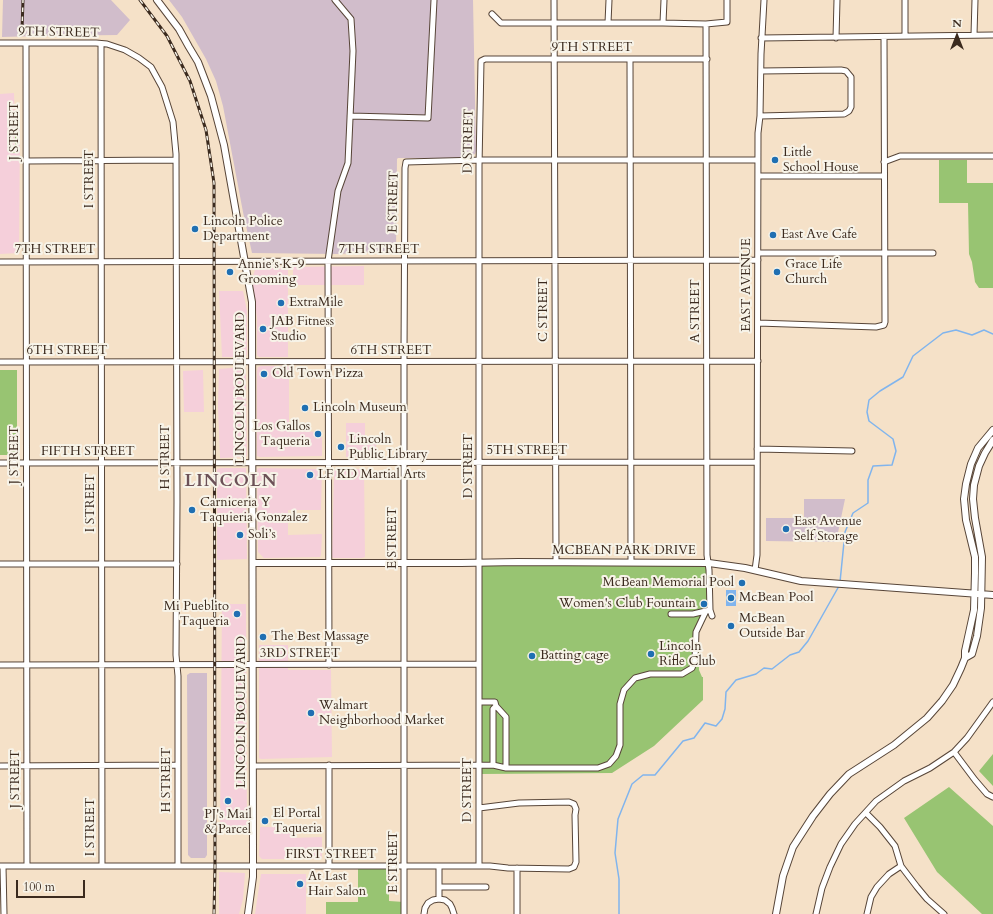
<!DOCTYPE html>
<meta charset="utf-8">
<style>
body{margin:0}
#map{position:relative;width:993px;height:914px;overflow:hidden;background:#f5e1c8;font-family:Cardo,serif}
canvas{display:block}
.north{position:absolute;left:937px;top:16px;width:40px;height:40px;-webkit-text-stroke:3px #f7f3e8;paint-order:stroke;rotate:0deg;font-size:11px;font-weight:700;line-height:16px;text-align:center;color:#3b2a1e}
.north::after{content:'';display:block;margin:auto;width:14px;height:18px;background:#3b2a1e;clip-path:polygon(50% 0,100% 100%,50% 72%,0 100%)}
.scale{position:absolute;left:16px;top:880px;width:69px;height:18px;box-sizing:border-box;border:2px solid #3b2a1e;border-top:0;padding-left:5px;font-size:12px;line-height:14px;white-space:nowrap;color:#3b2a1e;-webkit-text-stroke:3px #f7f3e8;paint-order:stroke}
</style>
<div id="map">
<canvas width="993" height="914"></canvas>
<div class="north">N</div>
<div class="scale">100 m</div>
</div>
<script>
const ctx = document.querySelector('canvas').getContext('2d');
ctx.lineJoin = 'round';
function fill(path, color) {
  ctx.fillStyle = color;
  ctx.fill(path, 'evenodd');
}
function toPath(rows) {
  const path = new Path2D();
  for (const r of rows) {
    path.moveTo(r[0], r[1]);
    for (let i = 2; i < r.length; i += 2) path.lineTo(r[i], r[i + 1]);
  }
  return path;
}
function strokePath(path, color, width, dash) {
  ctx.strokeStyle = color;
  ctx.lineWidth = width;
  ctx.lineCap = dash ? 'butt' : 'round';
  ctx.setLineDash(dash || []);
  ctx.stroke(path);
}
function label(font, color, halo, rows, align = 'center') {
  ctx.font = font + ' Cardo,serif';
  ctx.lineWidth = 4;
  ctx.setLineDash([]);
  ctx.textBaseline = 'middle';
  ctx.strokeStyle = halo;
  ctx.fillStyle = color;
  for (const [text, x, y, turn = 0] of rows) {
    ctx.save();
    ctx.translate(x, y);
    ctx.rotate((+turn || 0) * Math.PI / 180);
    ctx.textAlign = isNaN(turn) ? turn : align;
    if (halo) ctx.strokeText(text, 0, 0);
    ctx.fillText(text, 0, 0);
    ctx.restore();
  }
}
const built = toPath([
 [14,93,15,124,20,125,19,253,0,254,0,94],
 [364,266,364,285,293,285,293,267],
 [260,268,288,268,288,357,259,357,257,355,257,318,252,279,255,270],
 [219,291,243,291,247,311,247,355,244,357,222,357],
 [261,366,289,366,289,431,322,432,322,456,260,457,257,456,257,371,258,367],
 [242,367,245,368,246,371,247,456,245,457,220,458,218,406,219,369],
 [203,370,204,412,184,412,183,371],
 [346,423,365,423,365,437,376,437,376,456,346,457],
 [221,468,246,468,247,559,217,560,217,469],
 [259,468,322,469,321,510,288,510,288,535,322,534,321,555,320,557,264,558,258,552,257,469],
 [336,469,364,469,365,557,362,558,334,558,332,557,334,471],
 [222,604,246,604,247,830,220,830],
 [259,645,288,645,288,670,331,670,332,757,261,759,259,758],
 [260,827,292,827,292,838,322,837,322,859,262,859,259,856],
 [219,872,245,873,243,899,239,914,219,914],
 [261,874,306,874,306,914,255,914]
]);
const industrial = toPath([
 [3,0,111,0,130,20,117,35,43,36,43,30,38,30,37,36,2,37],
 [169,0,473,0,476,151,475,154,470,157,465,158,398,158,397,159,396,251,337,254,252,253,243,212,223,106,216,81,206,59,182,17],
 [804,499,845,499,836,542,766,541,766,518,804,518],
 [190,673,207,673,207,855,205,858,191,858,188,855,187,675]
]);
const green = toPath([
 [12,122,18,124,18,153,11,153,11,149,15,149,15,125,11,124],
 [939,160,967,160,967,183,993,183,993,288,979,288,975,282,972,262,969,254,968,203,939,203],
 [0,370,17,370,17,455,0,455],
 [481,565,708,565,710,611,699,632,699,670,702,677,703,677,703,700,654,746,612,773,481,774],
 [993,754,993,786,979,771],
 [949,787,993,826,993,914,982,914,937,872,904,818],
 [358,867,389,867,389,901,404,902,404,914,326,914,326,902,358,902]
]);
const water = toPath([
 [726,590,736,590,736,606,726,606]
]);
const stream = toPath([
 [840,582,845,532,853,513,868,503,868,480,873,466,892,465,896,451,893,439,869,421,867,412,869,400,880,391,903,377,913,356,943,333,956,330,972,335,984,330,993,334],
 [619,914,619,879,615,853,618,819,632,784,643,775,655,775,683,741,694,738,705,723,716,726,722,719,725,709,726,692,736,680,756,674,764,668,772,669,790,655,799,652,808,641,839,586]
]);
const minor = toPath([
 [554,0,556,562],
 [492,14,501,23,663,23,706,24,727,22,727,0],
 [608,23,609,0],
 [663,23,664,0],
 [905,35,905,0],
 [974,35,975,0],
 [761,38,993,35],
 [836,38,837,0],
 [0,43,96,43,107,44,125,50,139,58,151,67,162,87,173,122,176,154,177,502,176,655,178,676,178,866],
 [26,43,27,866],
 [101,44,102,866],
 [630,59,631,562],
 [350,116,428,118,434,0],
 [760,116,844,114,849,111,851,107,851,77,846,71,841,70,761,71],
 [26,161,176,160],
 [884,162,900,156,993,156],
 [758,176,884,176],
 [758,253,933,253],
 [0,262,758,260],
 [758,323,876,327,884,325,885,322,884,37],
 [0,362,758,361],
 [757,449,852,451],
 [0,463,757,462],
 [0,564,177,564],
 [755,570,757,555,758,133,760,116,761,54,764,0],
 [710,610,712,616],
 [671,614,693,614,710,610,709,570,707,555,706,24],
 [0,665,479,664],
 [329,665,328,261,338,191,348,163,353,51,351,19,335,0],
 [479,702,495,702,496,706],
 [954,752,975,780,987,794,993,797],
 [493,765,493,709,496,706,506,717,506,768],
 [0,766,178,765],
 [253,766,493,765,506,768,598,768,609,764,616,756,620,745,620,704,624,690,635,678,650,674,682,674,692,668,695,660,696,632,706,611],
 [866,813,880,827,895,846,901,866,917,887,927,899,944,914],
 [0,866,490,866,508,868,569,869,574,867,576,862,575,815,576,809,574,804,569,802,519,803,479,808],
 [3,866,4,914],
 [329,866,329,765],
 [479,866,479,166,481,61,485,59,707,59],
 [517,868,517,914],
 [439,887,486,887],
 [439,899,439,866],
 [404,914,404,353,405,168,406,162,480,160,758,160],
 [424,914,425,908,428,903,433,900,439,899,445,900,450,904,452,908,454,914],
 [816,914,822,888,830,867,841,844,855,824,876,801,904,781,930,768,954,752,967,738,993,702],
 [867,914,871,897,877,887,889,874,901,866]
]);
const major = toPath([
 [157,0,179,29,189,47,198,62,211,96,224,145,252,302,253,856,253,877,248,914],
 [253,563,461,563,518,562,709,563,745,568,801,581,993,595],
 [965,658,972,654,977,636,981,608,982,557,975,518,973,499,974,485,979,466,985,453,993,440],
 [776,914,783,876,793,847,813,816,830,794,849,774,894,745,927,718,942,701,953,685,961,668,965,658,965,651,974,610,975,573,975,557,966,520,964,499,966,484,971,464,978,448,993,430]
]);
const rail = toPath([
 [140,0,167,36,190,81,206,130,214,183,215,866,214,914],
 [22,30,23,0]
]);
const markers = [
 [775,160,4,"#1f6fb2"],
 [195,229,4,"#1f6fb2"],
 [773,235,4,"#1f6fb2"],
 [230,272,4,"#1f6fb2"],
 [777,272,4,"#1f6fb2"],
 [281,303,4,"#1f6fb2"],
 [263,329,4,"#1f6fb2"],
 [264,374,4,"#1f6fb2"],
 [305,408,4,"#1f6fb2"],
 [318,434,4,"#1f6fb2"],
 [341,447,4,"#1f6fb2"],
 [310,475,4,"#1f6fb2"],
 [192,510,4,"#1f6fb2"],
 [786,529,4,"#1f6fb2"],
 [240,535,4,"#1f6fb2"],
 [742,583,4,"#1f6fb2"],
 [731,598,4,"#1f6fb2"],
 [704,604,4,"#1f6fb2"],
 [237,614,4,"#1f6fb2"],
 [731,626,4,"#1f6fb2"],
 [263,637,4,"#1f6fb2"],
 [651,654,4,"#1f6fb2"],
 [532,656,4,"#1f6fb2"],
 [311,713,4,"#1f6fb2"],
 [228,801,4,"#1f6fb2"],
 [265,821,4,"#1f6fb2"],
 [300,884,4,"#1f6fb2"]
];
const streetNames = [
 ["9TH STREET",59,33,1],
 ["9TH STREET",592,48],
 ["J STREET",15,131,-90],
 ["D STREET",469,141,-89],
 ["I STREET",90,179,-90],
 ["E STREET",394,202,-89],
 ["7TH STREET",55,250],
 ["7TH STREET",379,250],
 ["EAST AVENUE",747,285,-90],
 ["C STREET",544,310,-90],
 ["A STREET",696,311,-90],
 ["6TH STREET",67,351],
 ["6TH STREET",391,351],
 ["LINCOLN BOULEVARD",241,388,-90],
 ["5TH STREET",527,451],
 ["FIFTH STREET",88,452],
 ["J STREET",15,455,-90],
 ["H STREET",166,457,-90],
 ["D STREET",469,466,-90],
 ["I STREET",91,503,-90],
 ["E STREET",393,538,-90],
 ["MCBEAN PARK DRIVE",624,551],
 ["3RD STREET",300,654],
 ["LINCOLN BOULEVARD",242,712,-90],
 ["J STREET",16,779,-90],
 ["H STREET",167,780,-90],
 ["D STREET",468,790,-90],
 ["I STREET",91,827,-90],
 ["FIRST STREET",331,855],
 ["E STREET",394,862,-90]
];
const poiNames = [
 ["Little",783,153],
 ["School House",783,168],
 ["Lincoln Police",203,222],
 ["Department",203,237],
 ["East Ave Cafe",781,235],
 ["Annie’s K-9",238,265],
 ["Grooming",238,280],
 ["Grace Life",785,265],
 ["Church",785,280],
 ["ExtraMile",289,303],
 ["JAB Fitness",271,322],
 ["Studio",271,337],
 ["Old Town Pizza",272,374],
 ["Lincoln Museum",313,408],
 ["Los Gallos",310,427,"right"],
 ["Taqueria",310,442,"right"],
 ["Lincoln",349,440],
 ["Public Library",349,455],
 ["LF KD Martial Arts",318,475],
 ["Carniceria Y",200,503],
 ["Taquieria Gonzalez",200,518],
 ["East Avenue",794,522],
 ["Self Storage",794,537],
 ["Soli’s",248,535],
 ["McBean Memorial Pool",734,583,"right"],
 ["McBean Pool",739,598],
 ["Women's Club Fountain",696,604,"right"],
 ["Mi Pueblito",229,607,"right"],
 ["Taqueria",229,622,"right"],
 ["McBean",739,619],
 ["Outside Bar",739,634],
 ["The Best Massage",271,637],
 ["Lincoln",659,647],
 ["Rifle Club",659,662],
 ["Batting cage",540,656],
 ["Walmart",319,706],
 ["Neighborhood Market",319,721],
 ["El Portal",273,814],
 ["Taqueria",273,829],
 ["PJ's Mail",228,815,"center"],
 ["& Parcel",228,830,"center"],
 ["At Last",308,877],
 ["Hair Salon",308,892]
];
const districtNames = [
 ["LINCOLN",231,482]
];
fill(built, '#f5cfda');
fill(industrial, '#d1bdcb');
fill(green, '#98c472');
fill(water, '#80b4ed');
strokePath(stream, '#80b4ed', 1.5);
strokePath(minor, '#574538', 7);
strokePath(major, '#574538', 8);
strokePath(minor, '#fff', 5);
strokePath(major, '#fff', 6);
strokePath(rail, '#3b2a1e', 3);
strokePath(rail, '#f7f3e8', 1.5, [4.5]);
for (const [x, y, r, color] of markers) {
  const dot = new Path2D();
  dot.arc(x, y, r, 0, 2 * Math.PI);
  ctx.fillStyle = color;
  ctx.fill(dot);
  strokePath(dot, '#f7f3e8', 1.5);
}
label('13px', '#3b2a1e', '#f7f3e8', streetNames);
label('13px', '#3b2a1e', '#f7f3e8', poiNames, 'left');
ctx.letterSpacing = '1px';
label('bold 17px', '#6c5157', '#f7f3e8', districtNames);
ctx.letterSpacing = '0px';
</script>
